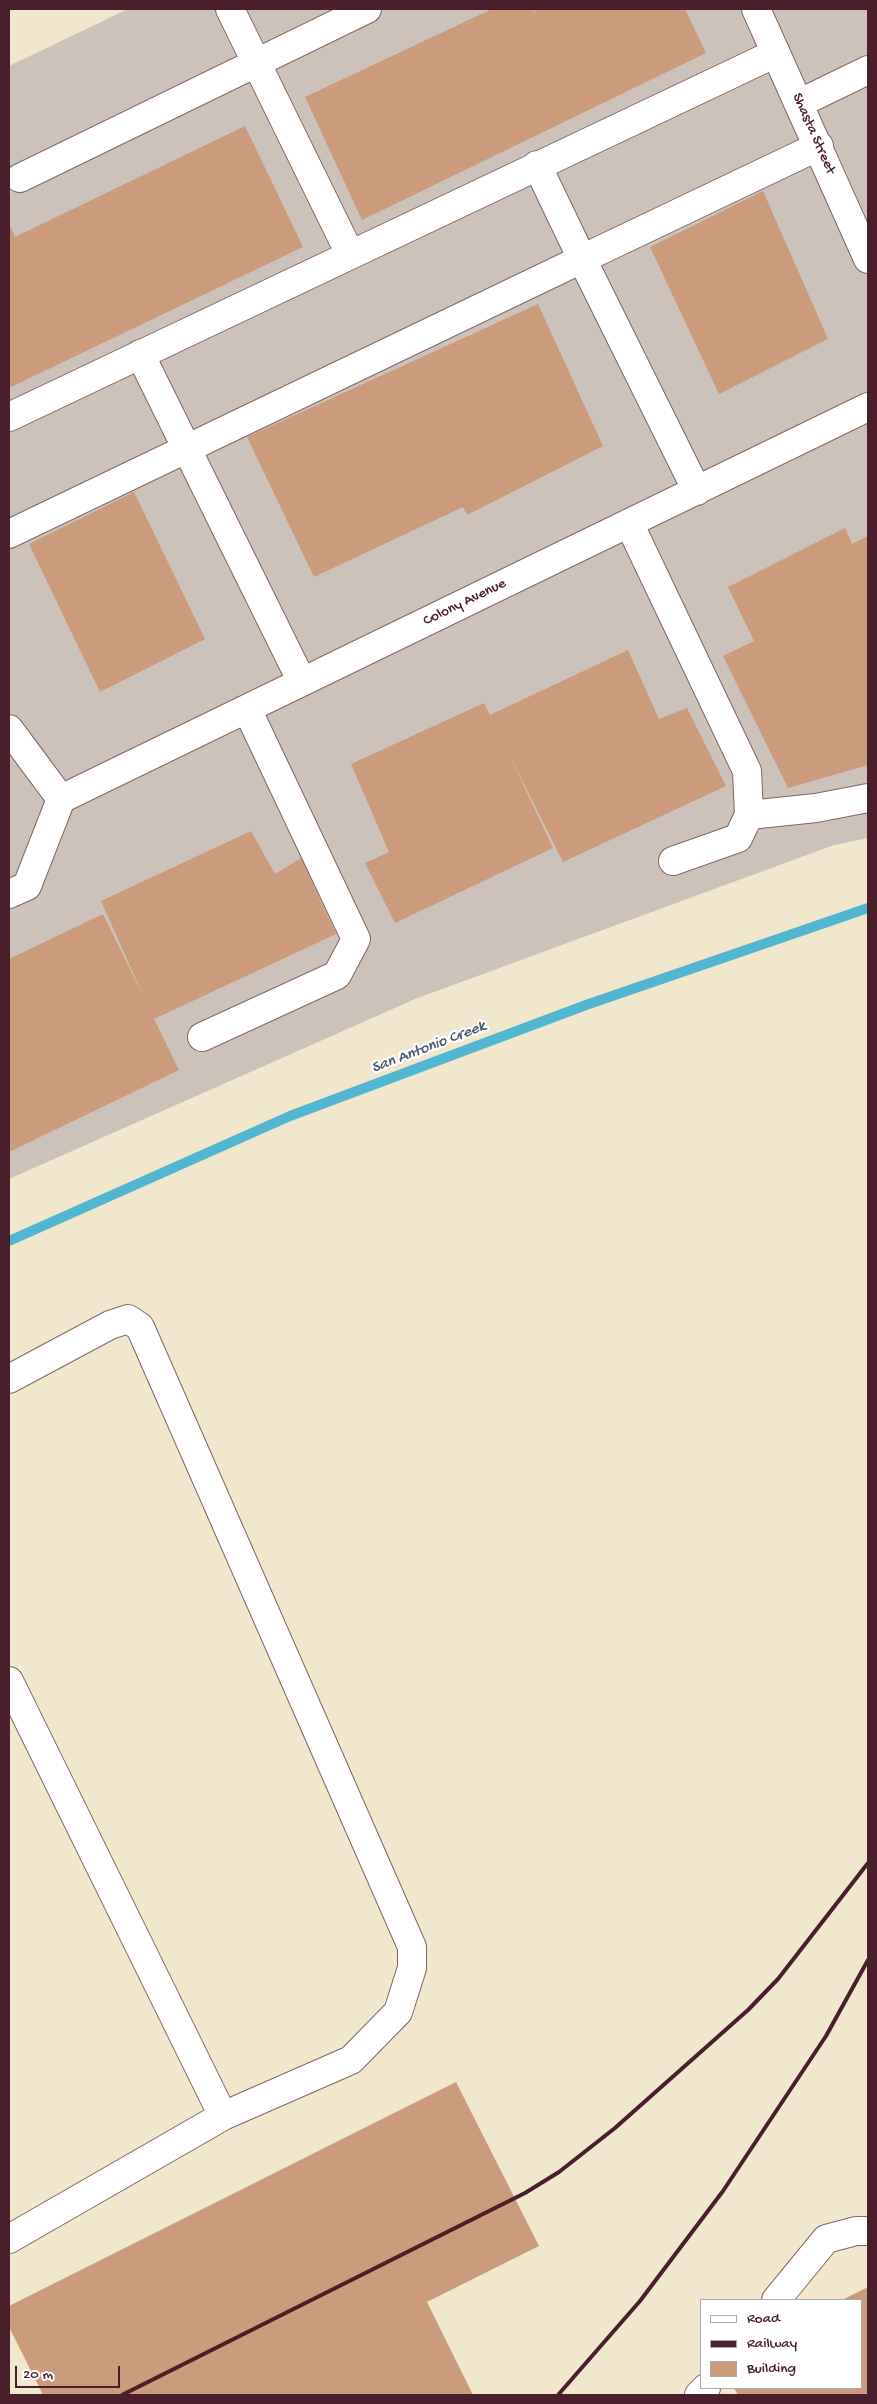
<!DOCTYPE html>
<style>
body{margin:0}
#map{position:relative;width:877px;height:2404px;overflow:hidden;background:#f1e7cd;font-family:"Gochi Hand",sans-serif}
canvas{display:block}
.frame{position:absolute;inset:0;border:10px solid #4a1f2b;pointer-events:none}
.legend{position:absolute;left:700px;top:2299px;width:162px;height:90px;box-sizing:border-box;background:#fff;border:1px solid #b7a5aa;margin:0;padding:6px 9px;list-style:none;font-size:15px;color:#4a1f2b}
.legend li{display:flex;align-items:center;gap:10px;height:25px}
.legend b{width:25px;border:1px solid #b7a5aa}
.scale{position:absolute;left:15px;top:2366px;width:105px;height:22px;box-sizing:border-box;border:2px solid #4a1f2b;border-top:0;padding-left:6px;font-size:15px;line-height:18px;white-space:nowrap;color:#4a1f2b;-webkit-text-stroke:4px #fff;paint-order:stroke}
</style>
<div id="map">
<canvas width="877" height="2404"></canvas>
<div class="frame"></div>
<ul class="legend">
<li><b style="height:6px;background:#fff"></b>Road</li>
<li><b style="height:6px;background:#4a1f2b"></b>Railway</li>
<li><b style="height:14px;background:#cb9b7b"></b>Building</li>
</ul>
<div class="scale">20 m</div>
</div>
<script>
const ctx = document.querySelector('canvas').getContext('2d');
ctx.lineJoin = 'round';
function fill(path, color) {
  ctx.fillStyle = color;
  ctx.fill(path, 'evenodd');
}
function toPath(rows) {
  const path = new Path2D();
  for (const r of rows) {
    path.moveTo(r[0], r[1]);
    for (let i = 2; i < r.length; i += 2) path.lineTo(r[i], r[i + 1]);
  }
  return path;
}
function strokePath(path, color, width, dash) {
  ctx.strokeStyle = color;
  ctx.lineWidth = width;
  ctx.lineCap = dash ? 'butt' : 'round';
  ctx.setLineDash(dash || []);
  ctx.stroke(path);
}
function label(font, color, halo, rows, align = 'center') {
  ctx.font = font + ' "Gochi Hand",sans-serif';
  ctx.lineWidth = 4.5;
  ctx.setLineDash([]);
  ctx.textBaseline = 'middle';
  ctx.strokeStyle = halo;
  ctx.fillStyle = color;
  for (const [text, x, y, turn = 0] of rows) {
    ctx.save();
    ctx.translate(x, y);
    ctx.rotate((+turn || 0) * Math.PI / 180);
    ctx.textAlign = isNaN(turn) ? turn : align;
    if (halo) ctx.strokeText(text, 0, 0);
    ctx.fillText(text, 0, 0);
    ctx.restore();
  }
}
const industrial = toPath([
 [128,9,868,9,868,838,834,845,415,999,9,1179,9,66]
]);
const stream = toPath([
 [9,1241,290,1116,586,1005,868,908]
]);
const building = toPath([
 [492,9,533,9,536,16,534,9,685,9,706,53,362,220,305,97],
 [245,126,303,247,9,388,9,223,15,237],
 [763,191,828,339,719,394,650,247],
 [538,304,603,446,467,515,463,507,314,577,247,437],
 [134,492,205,639,100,692,29,544],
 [845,528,852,544,868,536,868,765,788,788,723,656,754,641,728,587],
 [628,650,659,719,687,708,726,786,563,862,507,750,553,848,395,923,365,863,389,852,351,764,484,703,490,715],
 [251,831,275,874,301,858,336,934,154,1019,179,1070,9,1152,9,959,103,914,145,1000,101,901],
 [456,2082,539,2246,427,2302,473,2395,43,2395,9,2327,9,2306],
 [868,2287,868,2395,738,2395,734,2388,861,2388,861,2300,842,2300]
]);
const minor = toPath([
 [230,9,350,254],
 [756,9,868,259],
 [800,103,868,70],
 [20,178,367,9],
 [140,354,302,682],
 [9,417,776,53],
 [697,491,582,259,819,146],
 [629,523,747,771,749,815,738,838,673,861],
 [9,534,582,259,537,165],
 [9,729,61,799],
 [61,799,868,407],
 [749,815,816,808,868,798],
 [9,894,27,886,61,799],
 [202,1037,337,975,356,939,247,709],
 [9,1379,110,1325,128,1319,140,1327,412,1947,412,1968,398,2012,351,2060,223,2116,9,2239],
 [9,1681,223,2116],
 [776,2300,826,2239,856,2231,868,2231],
 [699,2395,706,2388]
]);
const rail = toPath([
 [122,2395,525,2193,559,2172,615,2128,748,2010,778,1979,868,1863],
 [558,2395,640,2301,723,2191,826,2036,868,1960]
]);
const streetNames = [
 ["Shasta Street",813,134,66],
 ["Colony Avenue",465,603,-26]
];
const waterNames = [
 ["San Antonio Creek",429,1048,-21]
];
fill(industrial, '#ccc2b9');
strokePath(stream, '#52b6d1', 10);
fill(building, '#cb9b7b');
strokePath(minor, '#846564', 30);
strokePath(minor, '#fff', 28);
strokePath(rail, '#4a1f2b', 4);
label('15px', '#4a1f2b', '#fff', streetNames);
label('italic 16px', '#4d5b6d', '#fff', waterNames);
</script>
